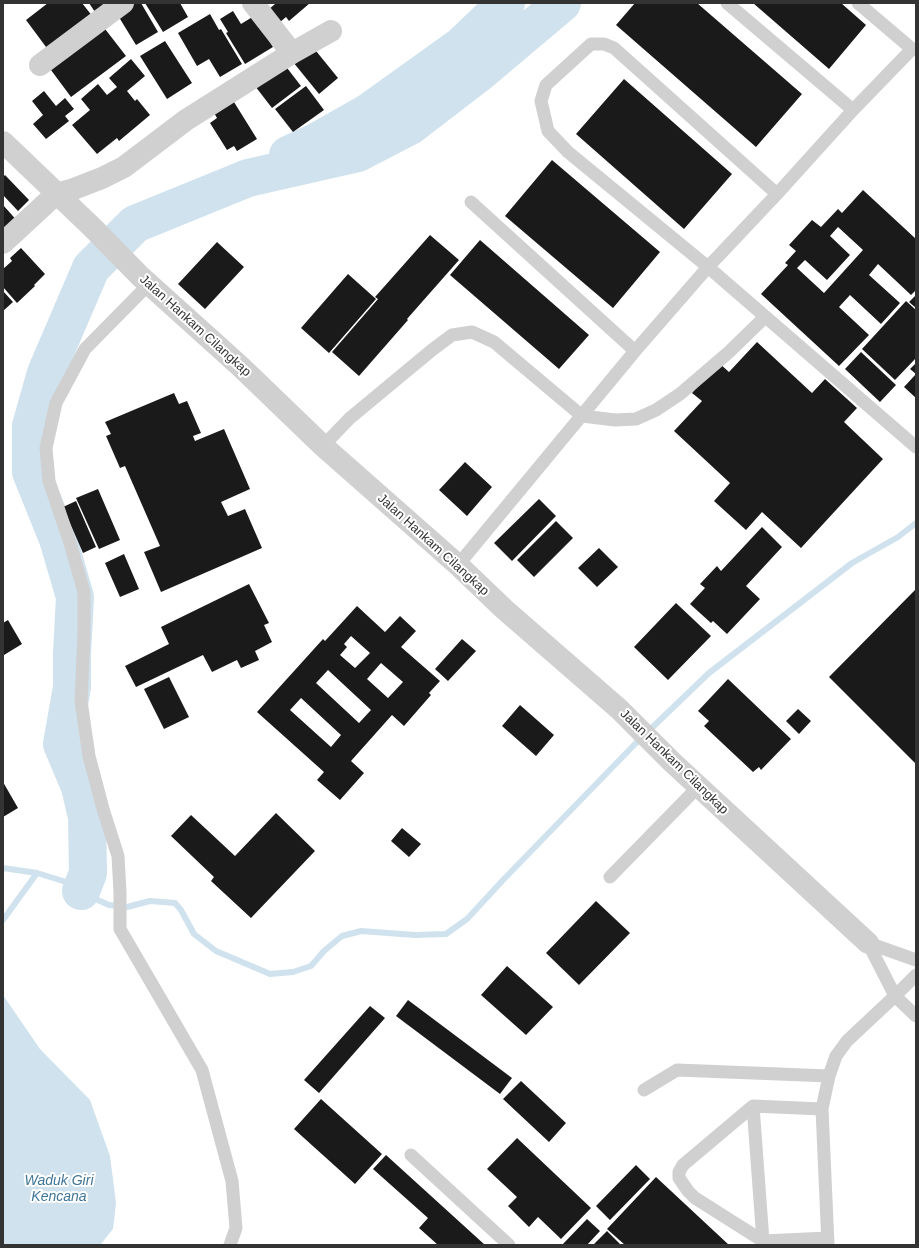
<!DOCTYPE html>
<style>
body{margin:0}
#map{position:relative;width:919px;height:1248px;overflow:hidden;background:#fff;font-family:Arial,sans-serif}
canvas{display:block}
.frame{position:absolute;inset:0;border:4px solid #333;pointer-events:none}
</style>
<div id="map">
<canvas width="919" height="1248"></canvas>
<div class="frame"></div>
</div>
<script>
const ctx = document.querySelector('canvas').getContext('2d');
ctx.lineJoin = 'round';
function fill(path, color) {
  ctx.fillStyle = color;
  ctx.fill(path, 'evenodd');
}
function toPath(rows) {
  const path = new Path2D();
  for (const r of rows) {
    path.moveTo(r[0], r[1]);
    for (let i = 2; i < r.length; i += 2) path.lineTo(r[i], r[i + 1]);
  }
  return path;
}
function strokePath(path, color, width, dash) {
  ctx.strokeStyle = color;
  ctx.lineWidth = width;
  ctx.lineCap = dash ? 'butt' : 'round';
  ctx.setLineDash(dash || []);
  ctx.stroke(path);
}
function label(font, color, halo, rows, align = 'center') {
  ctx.font = font + ' Arial,sans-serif';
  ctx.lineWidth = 4;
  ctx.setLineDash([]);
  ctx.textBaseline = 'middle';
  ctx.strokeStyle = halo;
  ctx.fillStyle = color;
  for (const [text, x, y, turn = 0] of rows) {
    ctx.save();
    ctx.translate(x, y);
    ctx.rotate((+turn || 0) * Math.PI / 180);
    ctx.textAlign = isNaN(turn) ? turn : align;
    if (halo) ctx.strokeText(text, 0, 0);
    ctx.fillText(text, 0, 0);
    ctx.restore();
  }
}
const water = toPath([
 [3,995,40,1049,90,1100,110,1156,116,1203,113,1229,100,1245,3,1245]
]);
const stream = toPath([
 [3,868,37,873,63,881,91,897,109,905,127,907,150,901,175,903,181,910,194,934,216,951,270,974,293,972,311,966,324,951,342,936,361,931,415,935,446,934,467,919,504,879,635,744,709,673,852,563,898,537,916,523],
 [3,920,37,873]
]);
const river = toPath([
 [288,155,316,142,369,112,461,46,506,3],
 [81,891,88,873,87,817,80,787,62,744,72,687,72,654,75,597,58,539,31,472,31,426,46,373,91,268,135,224,248,178,358,153,410,126,479,73,562,3]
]);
const building = toPath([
 [48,3,82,3,93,17,49,51,26,20],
 [89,3,107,3,95,12],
 [136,3,141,3,158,32,136,45,117,14],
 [145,3,180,3,188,17,163,32],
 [274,3,310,3,289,21,286,17,279,23,268,10,275,4],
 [635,3,697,3,802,94,756,147,616,25],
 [753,3,841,3,866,25,829,69],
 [233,11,241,24,254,16,273,47,245,64,226,33,228,32,220,19],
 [210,14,219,30,221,29,242,64,220,77,209,59,197,66,178,33],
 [102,25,126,56,71,97,48,66],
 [165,41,192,83,167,99,140,56],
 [312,46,338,78,319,94,293,62],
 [131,59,145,76,127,91,135,101,137,99,150,115,119,141,117,138,97,154,72,125,90,110,81,99,98,84,107,95,117,87,109,78],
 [284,64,301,86,272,108,255,86],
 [624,79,732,174,684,229,576,134],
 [306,86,324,110,293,132,275,109],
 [44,91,56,106,65,98,74,109,65,116,69,121,46,139,33,124,43,115,32,101],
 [229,94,257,139,237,151,234,146,227,150,210,123,217,118,210,106],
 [552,160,660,252,613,308,505,216],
 [5,175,29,200,18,211,3,195,3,177],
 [863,190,916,239,916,290,911,295,878,264,869,275,900,303,881,324,850,295,839,307,869,335,839,366,761,294,788,265,785,263,796,251,789,245,812,220,821,227,838,209,842,213],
 [838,227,863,250,824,293,797,268,805,260,827,280,850,255,830,236],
 [3,205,20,224,3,240],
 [430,235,459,260,407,319,408,320,359,376,332,352,378,299,375,297],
 [480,240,589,335,559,369,450,275],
 [217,242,244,267,205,309,178,284],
 [21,248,45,274,34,285,35,286,17,303,3,287,3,269,12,261,10,258],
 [348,274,376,299,329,353,301,328],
 [3,291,13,302,3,311],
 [916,295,916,308,909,302],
 [906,301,916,310,916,358,895,380,862,349],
 [757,342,812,393,825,379,857,408,844,422,883,459,801,548,762,512,746,530,714,501,730,483,674,431,702,401,692,393,719,363,729,372],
 [861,352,896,385,880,402,845,369],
 [916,363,916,398,904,387,916,374,910,369],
 [174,393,179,404,187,401,201,433,193,436,195,441,224,429,250,489,221,502,228,516,245,509,262,548,161,592,144,552,160,546,125,466,120,468,106,436,111,434,105,422],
 [465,462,492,487,467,516,439,490],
 [98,489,120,540,99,549,76,498],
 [539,499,556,516,512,561,494,543],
 [76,501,96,547,83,553,63,507],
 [556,521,573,538,534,577,517,560],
 [762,527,782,547,746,586,760,599,727,634,713,621,711,623,690,604,705,588,700,584,717,566,721,571],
 [599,548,618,567,597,587,578,568],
 [124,554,139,589,120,597,105,563],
 [249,584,269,623,264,625,272,642,255,651,259,660,241,668,237,660,212,672,203,655,136,687,125,666,169,644,161,627],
 [916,589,916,764,829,677],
 [676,603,711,636,668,680,634,647],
 [357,606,385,632,400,616,416,631,401,647,440,681,429,693,431,695,404,726,392,715,351,761,364,773,340,800,317,780,324,772,257,712,323,639,325,641],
 [351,636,370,653,355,668,340,655,347,647,344,644],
 [381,663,403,682,388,698,367,679],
 [328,670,371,710,359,723,316,683],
 [301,698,341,735,331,747,290,710],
 [8,620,22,644,4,655,3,654,3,623],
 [462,639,476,651,448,681,435,669],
 [169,677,189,717,164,729,144,689],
 [728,679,791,739,761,770,759,767,753,772,704,726,709,721,698,711],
 [520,705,554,735,536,756,502,726],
 [798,709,811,721,799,734,786,721],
 [3,782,18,808,3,817],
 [276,813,315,851,251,918,211,881,214,877,171,836,191,815,235,856],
 [402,828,421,844,409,857,391,841],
 [596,901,630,933,579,985,546,953],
 [507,966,553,1007,526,1035,481,995],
 [408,1000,512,1078,500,1094,396,1016],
 [370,1006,385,1018,319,1093,304,1080],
 [521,1081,566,1123,549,1142,503,1099],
 [321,1099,382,1154,355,1184,294,1129],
 [517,1138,591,1208,561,1239,538,1217,529,1227,508,1206,517,1197,487,1169],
 [386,1155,485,1245,438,1245,419,1228,428,1218,373,1169],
 [636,1165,650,1179,610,1220,596,1206],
 [656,1177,729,1245,625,1245,607,1229],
 [587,1219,600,1231,587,1245,562,1245],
 [607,1231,621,1245,593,1245]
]);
const service = toPath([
 [727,3,853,110],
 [858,3,912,49,853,110,777,194,708,267,916,447],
 [471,202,635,351],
 [149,284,85,349,56,403,46,448,49,481,70,543,84,592,84,634,81,701,89,756,103,809,118,856,120,892,120,929,202,1070,232,1181,236,1228,230,1245],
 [323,446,350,418,432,350,452,335,472,332,494,342,582,416,615,420,636,419,656,410,680,394,729,352,765,317],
 [458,565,635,351,708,267,568,152,548,131,541,101,546,85,591,44,604,44,614,48,623,56,777,194],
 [610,877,699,786],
 [916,960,868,943,895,996,916,1016],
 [644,1090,677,1070,829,1076],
 [753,1106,763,1241],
 [822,1109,753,1106,683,1165,679,1172,679,1178,688,1191,695,1198,763,1241,828,1238],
 [411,1155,509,1245],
 [828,1245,822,1109,829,1076,836,1056,847,1041,895,996,916,975]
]);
const minor = toPath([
 [253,3,292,53],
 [40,65,123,3],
 [3,243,56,194,71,190,102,178,124,167,186,120,292,53,331,31]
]);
const tertiary = toPath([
 [3,142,94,229,140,276,241,367,323,446,458,565,504,609,619,709,672,762,868,943]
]);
const streetNames = [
 ["Jalan Hankam Cilangkap",195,326,42],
 ["Jalan Hankam Cilangkap",433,545,42],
 ["Jalan Hankam Cilangkap",674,762,44]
];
const waterNames = [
 ["Waduk Giri",59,1181],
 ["Kencana",59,1197]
];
fill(water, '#cfe2ee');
strokePath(stream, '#cfe2ee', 6);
strokePath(river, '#cfe2ee', 38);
fill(building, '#1a1a1a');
strokePath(service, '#d0d0d0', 13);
strokePath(minor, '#d0d0d0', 22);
strokePath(tertiary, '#d0d0d0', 22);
label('13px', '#333', '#fff', streetNames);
label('italic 14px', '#3f7597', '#fff', waterNames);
</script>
